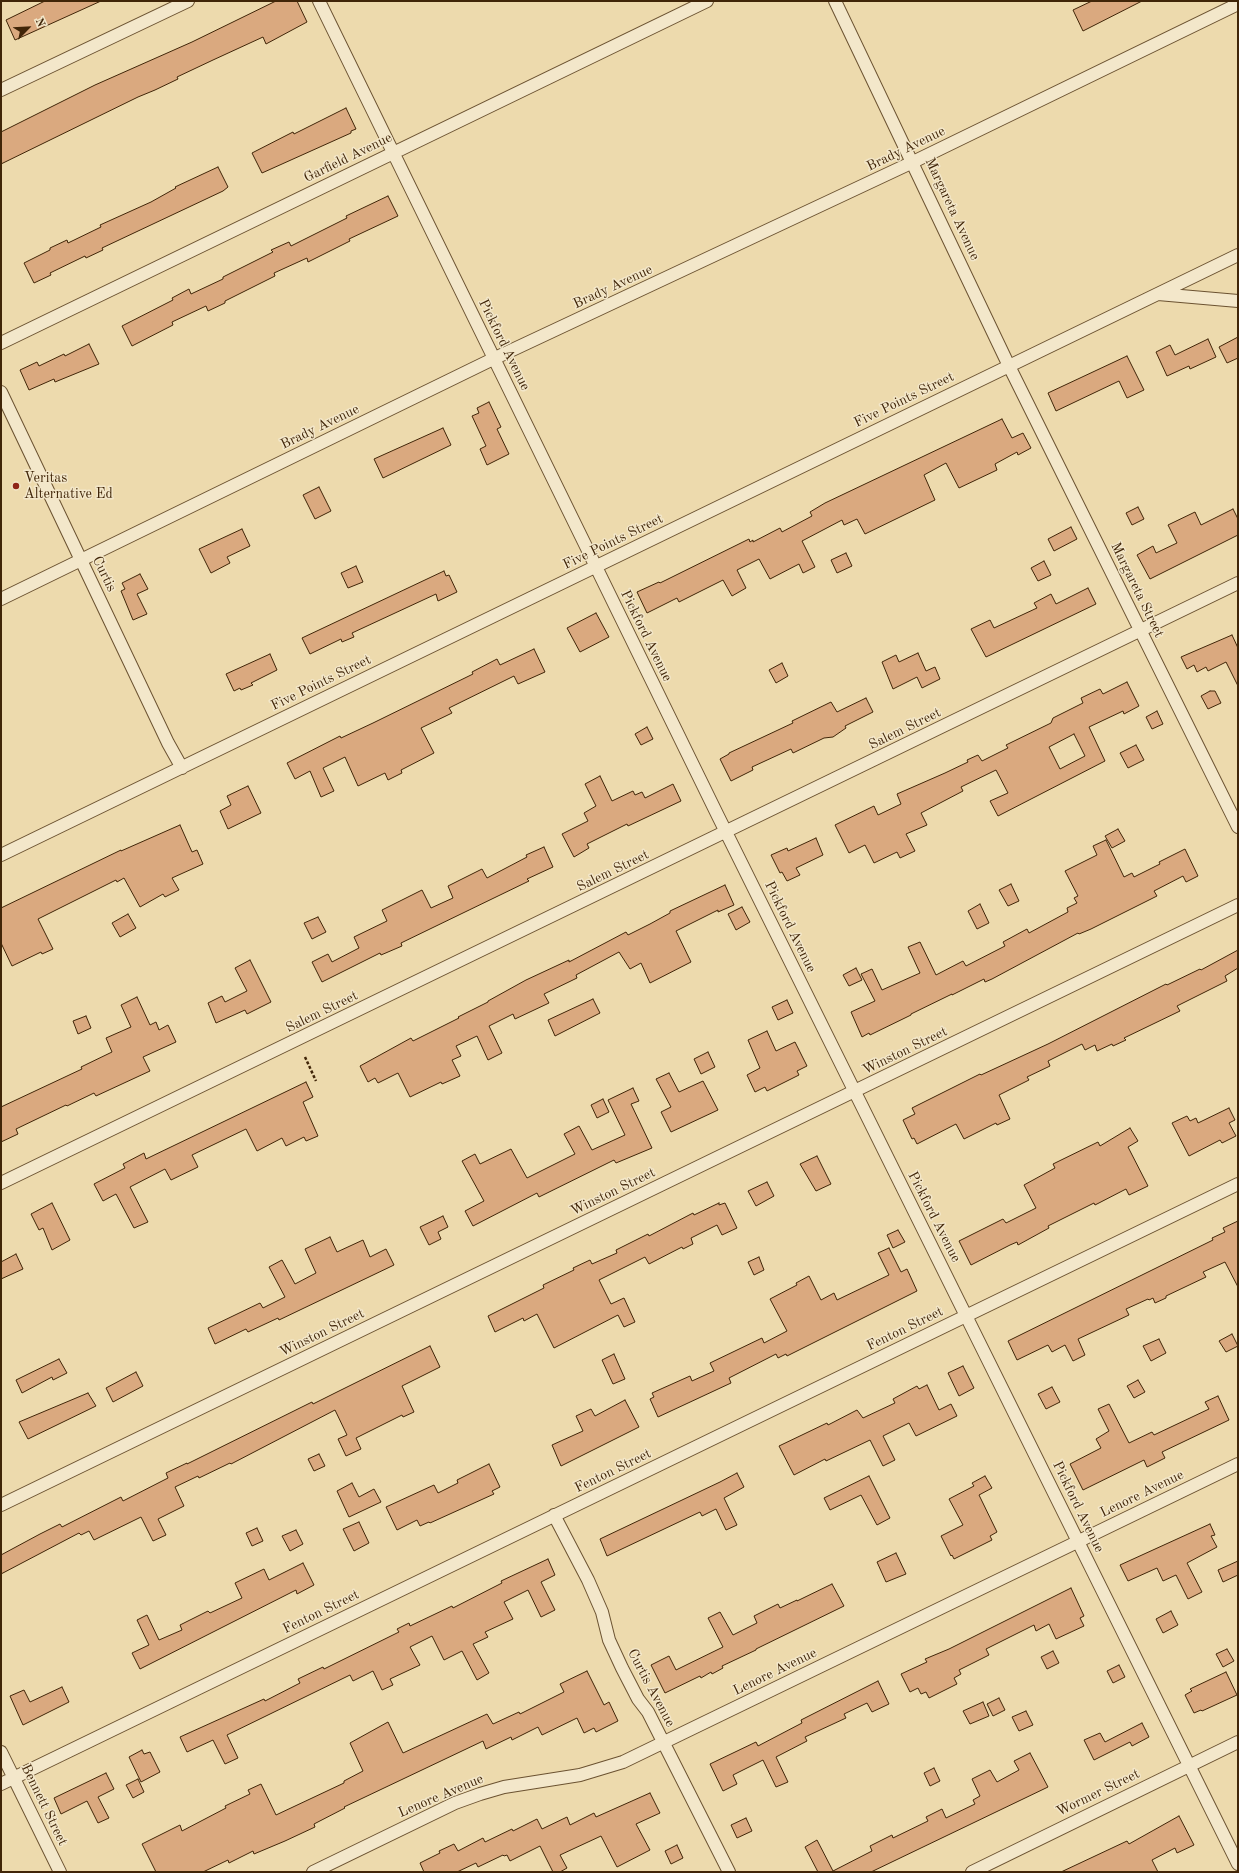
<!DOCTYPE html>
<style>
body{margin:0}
#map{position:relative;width:1239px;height:1873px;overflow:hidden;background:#eddaad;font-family:"Old Standard TT",serif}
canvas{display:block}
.frame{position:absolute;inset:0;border:2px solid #402508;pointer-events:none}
.north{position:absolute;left:8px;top:8px;width:40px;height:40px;-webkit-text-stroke:3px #f3e7ca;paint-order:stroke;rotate:66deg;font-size:11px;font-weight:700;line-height:16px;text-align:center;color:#402508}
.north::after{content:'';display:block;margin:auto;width:14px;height:18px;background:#402508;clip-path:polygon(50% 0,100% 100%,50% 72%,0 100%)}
</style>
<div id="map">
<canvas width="1239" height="1873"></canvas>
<div class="frame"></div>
<div class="north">N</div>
</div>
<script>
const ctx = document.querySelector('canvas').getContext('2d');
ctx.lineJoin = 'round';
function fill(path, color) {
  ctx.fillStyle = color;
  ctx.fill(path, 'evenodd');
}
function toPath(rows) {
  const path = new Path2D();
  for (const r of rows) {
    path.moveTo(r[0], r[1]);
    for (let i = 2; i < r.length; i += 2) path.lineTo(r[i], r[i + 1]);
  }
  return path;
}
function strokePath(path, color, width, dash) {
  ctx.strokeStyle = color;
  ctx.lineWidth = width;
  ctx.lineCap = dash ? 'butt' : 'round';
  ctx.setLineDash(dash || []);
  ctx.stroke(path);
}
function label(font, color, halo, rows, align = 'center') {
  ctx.font = font + ' "Old Standard TT",serif';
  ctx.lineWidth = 3;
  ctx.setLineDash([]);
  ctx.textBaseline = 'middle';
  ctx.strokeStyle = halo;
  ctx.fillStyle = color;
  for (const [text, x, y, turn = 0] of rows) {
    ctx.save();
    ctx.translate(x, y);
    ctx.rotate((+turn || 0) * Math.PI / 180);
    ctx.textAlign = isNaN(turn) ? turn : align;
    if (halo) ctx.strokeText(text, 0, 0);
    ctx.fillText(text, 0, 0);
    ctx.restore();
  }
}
const building = toPath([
 [45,1,101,1,15,40,6,20,45,1],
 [276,1,297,1,307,22,266,44,263,37,213,60,177,77,178,79,155,90,138,97,1,164,1,132,95,85,192,42,276,1],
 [1092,1,1142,1,1083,31,1073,10,1092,1],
 [346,108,356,129,351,131,351,133,262,173,252,153,293,132,294,134,346,108],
 [218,167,228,187,223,191,102,248,103,250,86,258,85,256,50,273,51,275,34,283,24,263,50,250,50,248,67,240,68,243,101,227,100,225,151,202,176,188,175,187,218,167],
 [388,196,398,216,349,239,350,241,308,262,307,258,274,273,275,276,225,301,225,303,208,311,206,306,172,322,173,325,132,346,122,326,173,300,172,298,189,289,191,294,223,279,223,277,273,252,271,250,289,242,291,246,347,218,346,216,388,196],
 [1238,337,1238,358,1227,363,1219,347,1238,337],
 [1208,339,1216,357,1190,369,1189,366,1167,376,1156,352,1170,345,1175,355,1208,339],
 [89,344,99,364,55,382,54,379,29,390,20,370,37,362,39,366,64,354,65,356,89,344],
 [1127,356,1144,390,1127,398,1119,381,1056,411,1048,393,1127,356],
 [489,402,501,427,497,429,509,454,487,465,480,449,486,446,472,416,479,413,477,408,489,402],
 [1002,419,1012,438,1023,433,1031,448,1018,455,1017,452,995,464,997,470,959,488,946,463,924,475,935,500,865,534,857,519,844,525,842,520,802,541,815,567,803,573,799,564,770,579,759,559,737,570,746,588,732,596,723,580,679,602,677,598,647,613,637,592,659,582,660,583,749,539,750,542,753,540,753,542,780,528,782,532,812,516,810,512,825,503,1002,419],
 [443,428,451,445,383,478,374,459,443,428],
 [319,487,331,511,315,519,303,495,319,487],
 [1138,507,1144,519,1132,525,1126,513,1138,507],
 [1233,509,1238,519,1238,535,1150,579,1137,555,1153,546,1156,553,1177,543,1168,525,1195,512,1201,525,1233,509],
 [1071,527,1077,539,1054,551,1048,539,1071,527],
 [242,529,250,546,227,557,230,563,211,573,199,549,242,529],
 [846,553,852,566,837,573,831,560,846,553],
 [1044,561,1051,575,1038,581,1031,568,1044,561],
 [356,566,363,582,348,588,341,573,356,566],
 [444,571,446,576,449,575,457,592,438,601,436,594,352,633,354,637,342,642,341,639,310,654,302,638,444,571],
 [140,574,148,589,137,594,147,614,133,620,121,591,125,589,122,583,140,574],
 [1088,588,1096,604,986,657,971,629,990,620,994,628,1037,608,1034,603,1051,594,1056,604,1088,588],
 [596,613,609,637,580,652,567,628,596,613],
 [1232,635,1238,648,1238,686,1226,662,1208,671,1206,667,1197,672,1194,665,1187,669,1181,657,1232,635],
 [534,649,545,672,518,684,514,676,449,708,452,713,421,728,434,753,401,770,402,773,388,780,385,773,358,786,345,757,323,768,334,791,321,797,310,771,295,779,287,763,340,736,341,738,373,723,473,674,472,672,497,659,500,665,534,649],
 [918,653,926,671,935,667,940,679,922,688,917,677,893,689,882,662,896,655,899,662,918,653],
 [270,654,277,670,251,683,253,685,241,690,240,688,234,691,226,674,270,654],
 [782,663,788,676,776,683,769,670,782,663],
 [1127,682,1139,706,1124,714,1123,711,1089,727,1105,761,998,816,990,801,1008,793,996,770,961,787,963,791,921,813,927,825,906,834,915,851,900,858,897,852,874,863,865,845,849,853,835,825,874,806,878,815,901,804,897,794,945,773,968,762,967,760,978,755,982,761,1008,748,1006,745,1051,723,1053,718,1083,703,1081,698,1100,689,1103,694,1127,682],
 [1074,734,1085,756,1060,769,1049,747,1074,734],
 [1210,691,1215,691,1221,703,1208,709,1201,696,1210,691],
 [866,698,873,712,845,726,846,728,833,737,824,738,793,753,791,749,752,767,753,770,731,781,720,759,729,754,729,753,793,723,792,721,831,702,837,712,866,698],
 [1157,711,1163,724,1152,729,1146,717,1157,711],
 [647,727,653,739,641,745,635,734,647,727],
 [1136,745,1144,760,1128,768,1120,753,1136,745],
 [600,776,612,801,633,791,635,795,642,792,645,798,673,784,681,801,628,826,627,824,587,844,589,848,574,857,562,834,588,821,584,813,596,806,585,784,600,776],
 [248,786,261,813,228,829,220,811,231,805,227,796,248,786],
 [180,825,192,852,197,850,203,864,172,878,179,890,165,897,163,894,140,907,124,878,117,882,116,880,38,919,53,949,42,954,41,952,12,966,1,943,1,908,121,850,121,851,180,825],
 [1118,829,1125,841,1112,848,1105,836,1118,829],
 [816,838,823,855,796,868,800,875,787,881,782,872,780,873,771,855,787,848,788,851,816,838],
 [1106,840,1124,877,1132,873,1134,877,1160,864,1159,862,1185,849,1198,876,1186,882,1183,876,1154,891,1157,896,1091,929,1079,934,1078,933,992,979,985,982,984,979,952,995,952,994,911,1014,911,1015,870,1035,869,1033,862,1037,851,1012,875,1001,861,974,872,969,882,990,920,973,908,947,920,942,936,975,963,961,966,966,1005,946,1003,942,1027,929,1029,933,1068,912,1067,908,1077,903,1074,898,1078,896,1065,871,1097,855,1093,846,1106,840],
 [544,847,553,867,527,879,529,881,401,943,402,946,381,955,380,953,322,982,312,962,328,954,332,962,359,948,354,937,387,921,382,910,422,890,431,908,453,898,448,886,482,869,487,878,527,857,526,855,544,847],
 [1011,884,1019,901,1008,906,999,890,1011,884],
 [725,885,734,905,718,912,718,910,676,931,691,962,650,983,641,963,630,969,619,952,576,975,577,978,544,994,549,1003,515,1019,513,1014,489,1026,502,1053,488,1060,477,1036,456,1046,461,1056,452,1060,460,1076,442,1084,441,1082,410,1097,398,1073,378,1083,375,1078,368,1082,360,1066,411,1038,413,1041,459,1018,458,1017,488,1002,488,1001,526,980,569,960,569,962,626,932,628,935,650,924,670,913,670,911,725,885],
 [980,904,989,923,977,929,968,911,980,904],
 [742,907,750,922,736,930,728,914,742,907],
 [128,914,136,928,120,937,112,923,128,914],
 [318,917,326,932,312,939,304,923,318,917],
 [1238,950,1238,968,1225,976,1227,981,1177,1006,1180,1011,1124,1038,1126,1040,1113,1046,1112,1044,1097,1051,1095,1045,1085,1050,1082,1044,1048,1061,1050,1066,1027,1077,1029,1080,999,1095,1010,1119,997,1125,996,1123,964,1139,956,1124,917,1144,914,1138,912,1139,903,1120,915,1114,912,1108,980,1074,981,1075,1048,1044,1166,984,1167,985,1200,969,1201,970,1238,950],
 [250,960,271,1002,247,1014,245,1010,216,1023,208,1003,222,996,225,1002,247,991,235,968,250,960],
 [856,968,862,980,849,986,843,975,856,968],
 [137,997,150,1025,156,1022,159,1030,168,1025,176,1042,143,1057,150,1071,96,1096,94,1093,67,1106,66,1105,16,1129,18,1134,1,1142,1,1107,82,1069,81,1067,112,1052,106,1038,131,1027,121,1005,137,997],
 [593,999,600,1013,555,1036,548,1020,593,999],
 [787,1000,793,1013,778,1020,772,1007,787,1000],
 [86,1016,91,1028,78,1034,73,1021,86,1016],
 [767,1031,776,1051,795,1042,807,1066,797,1071,799,1075,767,1091,765,1087,755,1092,747,1075,760,1068,748,1040,767,1031],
 [708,1052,715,1067,701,1074,694,1059,708,1052],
 [669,1073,679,1092,703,1081,718,1110,671,1132,661,1112,671,1107,656,1079,669,1073],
 [306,1082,313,1097,303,1102,318,1136,306,1141,304,1137,286,1146,282,1138,257,1151,246,1129,192,1155,198,1167,171,1180,165,1169,130,1187,148,1222,134,1228,116,1194,103,1201,94,1184,125,1168,123,1164,144,1153,146,1159,306,1082],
 [633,1088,639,1101,631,1104,652,1148,616,1163,614,1160,539,1197,537,1193,473,1226,465,1211,484,1201,462,1161,475,1154,480,1164,511,1149,527,1178,575,1154,564,1134,579,1126,592,1150,625,1135,608,1100,633,1088],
 [603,1099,609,1112,597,1118,591,1105,603,1099],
 [1229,1108,1235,1120,1229,1123,1236,1136,1222,1143,1220,1140,1189,1156,1172,1123,1187,1116,1190,1121,1196,1118,1198,1123,1229,1108],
 [1130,1128,1138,1141,1128,1147,1148,1186,1129,1195,1126,1189,1095,1205,1094,1203,1048,1226,1049,1228,1018,1245,1017,1242,1010,1245,971,1265,959,1241,1003,1219,1006,1223,1036,1208,1024,1185,1055,1168,1053,1164,1098,1142,1100,1146,1130,1128],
 [817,1156,831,1184,816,1191,800,1164,817,1156],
 [767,1182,774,1196,756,1206,748,1191,767,1182],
 [52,1203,70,1240,52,1250,43,1228,39,1230,31,1214,52,1203],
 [719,1203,719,1205,725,1203,737,1228,722,1235,717,1225,691,1238,693,1244,683,1249,682,1247,649,1264,645,1257,599,1280,611,1304,624,1298,635,1322,624,1327,618,1315,554,1348,537,1314,524,1321,523,1318,495,1332,488,1316,544,1288,543,1285,574,1270,573,1268,590,1260,592,1264,617,1253,616,1250,648,1234,649,1236,693,1213,694,1215,719,1203],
 [443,1216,448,1227,438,1232,441,1239,429,1245,420,1227,443,1216],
 [1238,1221,1238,1287,1225,1262,1203,1272,1206,1277,1166,1296,1166,1298,1155,1303,1153,1298,1149,1300,1148,1299,1126,1309,1129,1315,1078,1339,1085,1355,1073,1361,1065,1345,1052,1352,1048,1345,1017,1360,1008,1341,1213,1240,1212,1238,1225,1232,1223,1228,1238,1221],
 [898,1230,905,1242,893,1248,887,1235,898,1230],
 [330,1237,337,1252,363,1240,370,1257,386,1249,394,1265,279,1320,278,1318,248,1332,246,1329,215,1344,208,1328,260,1303,263,1308,285,1297,269,1267,282,1260,295,1284,316,1273,305,1249,330,1237],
 [889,1248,901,1272,907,1269,917,1291,787,1356,786,1354,778,1358,776,1354,729,1378,731,1383,658,1417,650,1399,654,1397,652,1393,690,1376,692,1381,714,1371,710,1363,762,1338,764,1343,787,1331,770,1299,797,1285,796,1283,809,1276,821,1300,834,1293,837,1300,889,1275,878,1253,889,1248],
 [16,1254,23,1269,1,1279,1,1262,16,1254],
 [759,1257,764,1270,754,1275,748,1262,759,1257],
 [1232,1334,1238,1346,1226,1352,1219,1341,1232,1334],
 [1159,1339,1166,1353,1151,1361,1143,1346,1159,1339],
 [430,1346,440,1367,402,1386,414,1412,403,1417,402,1415,356,1438,361,1449,346,1456,338,1439,347,1435,335,1410,231,1464,230,1463,199,1478,198,1476,175,1487,184,1506,158,1519,166,1535,153,1541,141,1517,94,1540,89,1531,81,1535,79,1533,1,1574,1,1555,40,1534,60,1524,62,1527,121,1497,123,1501,168,1478,166,1473,187,1463,187,1464,312,1402,313,1404,337,1392,430,1346],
 [614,1354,625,1379,613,1384,602,1360,614,1354],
 [59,1359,67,1373,53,1380,52,1377,22,1393,16,1380,59,1359],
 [963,1366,974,1388,959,1396,948,1373,963,1366],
 [136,1372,143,1386,113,1402,106,1388,136,1372],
 [1138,1380,1145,1392,1134,1398,1127,1386,1138,1380],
 [927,1385,939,1410,951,1404,957,1416,916,1436,909,1423,883,1436,895,1460,883,1466,870,1440,826,1461,825,1459,794,1475,779,1446,827,1423,828,1425,857,1410,863,1418,895,1403,893,1399,917,1386,919,1389,927,1385],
 [1052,1387,1060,1402,1046,1409,1038,1394,1052,1387],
 [88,1393,96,1406,28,1439,19,1422,88,1393],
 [1218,1396,1229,1420,1162,1452,1165,1458,1147,1467,1144,1460,1083,1490,1070,1464,1101,1448,1096,1439,1109,1431,1098,1409,1109,1404,1129,1443,1152,1432,1154,1435,1209,1409,1205,1402,1218,1396],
 [625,1400,639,1427,561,1466,552,1445,583,1431,576,1416,591,1409,595,1416,625,1400],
 [319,1454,325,1466,314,1471,308,1459,319,1454],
 [489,1464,500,1487,492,1491,494,1494,430,1523,429,1522,420,1526,417,1520,397,1530,386,1507,434,1485,438,1493,458,1483,457,1480,489,1464],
 [737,1473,744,1487,724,1498,737,1525,726,1530,716,1509,702,1516,700,1512,607,1556,600,1539,720,1482,737,1473],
 [869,1476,890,1518,877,1525,861,1495,830,1510,824,1498,869,1476],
 [985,1476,992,1488,979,1495,997,1532,990,1536,992,1540,954,1559,952,1555,951,1556,941,1536,963,1525,949,1499,974,1486,972,1483,985,1476],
 [352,1483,359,1497,374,1489,381,1502,349,1517,337,1491,352,1483],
 [359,1522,369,1543,354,1551,343,1529,359,1522],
 [1210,1524,1215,1535,1211,1536,1217,1547,1187,1563,1202,1592,1188,1599,1176,1575,1163,1581,1157,1568,1128,1581,1120,1565,1210,1524],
 [257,1528,263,1541,252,1546,246,1533,257,1528],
 [296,1530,303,1544,290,1551,282,1536,296,1530],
 [896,1553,906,1574,886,1582,877,1562,896,1553],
 [548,1559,555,1575,541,1582,555,1610,541,1617,528,1590,504,1602,513,1619,485,1632,488,1637,473,1644,489,1673,477,1680,462,1651,444,1660,432,1636,410,1647,420,1665,390,1679,393,1685,382,1690,373,1671,353,1681,350,1675,227,1735,238,1758,225,1764,213,1740,187,1752,180,1737,264,1699,265,1701,300,1683,298,1679,323,1667,324,1669,399,1632,397,1629,409,1623,410,1626,452,1606,453,1608,502,1583,501,1581,548,1559],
 [1238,1561,1238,1575,1223,1582,1218,1570,1238,1561],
 [303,1563,314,1585,297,1594,296,1590,140,1669,132,1653,149,1645,137,1620,147,1615,159,1640,182,1630,180,1625,208,1611,210,1613,242,1598,235,1583,264,1569,269,1580,303,1563],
 [832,1584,844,1606,756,1649,756,1650,722,1666,723,1668,712,1674,711,1672,701,1678,700,1676,665,1693,651,1665,669,1656,676,1670,723,1647,708,1618,720,1612,733,1635,757,1623,754,1616,778,1604,780,1608,797,1600,797,1601,832,1584],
 [1071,1588,1084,1616,1080,1618,1084,1626,1056,1639,1049,1624,1036,1631,1034,1625,986,1649,989,1655,959,1670,961,1674,954,1678,957,1684,929,1698,926,1692,921,1694,918,1688,910,1692,901,1674,927,1662,925,1659,949,1649,1071,1588],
 [1171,1611,1178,1625,1163,1633,1156,1619,1171,1611],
 [1227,1649,1234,1661,1223,1667,1216,1654,1227,1649],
 [1053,1651,1059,1663,1047,1669,1041,1657,1053,1651],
 [1119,1665,1125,1677,1113,1683,1107,1671,1119,1665],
 [587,1671,604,1705,609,1702,618,1721,596,1732,594,1728,584,1733,577,1718,542,1735,538,1727,512,1740,511,1737,486,1749,483,1741,344,1807,345,1808,314,1824,315,1827,285,1841,254,1854,253,1851,229,1863,228,1860,203,1872,156,1872,142,1844,180,1825,182,1831,226,1808,225,1806,250,1794,248,1790,261,1784,276,1815,344,1783,344,1781,363,1771,350,1743,388,1722,403,1753,487,1714,493,1724,519,1712,520,1714,564,1692,560,1684,587,1671],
 [1226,1672,1237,1695,1202,1711,1201,1710,1194,1713,1185,1695,1192,1691,1190,1689,1226,1672],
 [878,1681,889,1704,872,1712,867,1703,844,1714,846,1718,805,1737,807,1741,776,1757,788,1782,776,1787,763,1760,733,1775,737,1784,723,1791,710,1764,756,1742,758,1746,802,1723,801,1720,878,1681],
 [62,1687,69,1702,23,1725,10,1696,24,1690,30,1702,62,1687],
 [999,1698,1005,1710,993,1716,987,1704,999,1698],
 [983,1702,989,1716,970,1724,963,1711,983,1702],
 [1026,1711,1033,1725,1019,1731,1012,1717,1026,1711],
 [1142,1723,1149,1737,1132,1746,1130,1742,1094,1760,1084,1740,1100,1733,1105,1742,1142,1723],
 [142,1750,144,1754,150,1752,160,1772,141,1782,129,1757,142,1750],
 [1030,1753,1048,1787,871,1872,818,1872,805,1847,817,1840,833,1871,872,1851,870,1846,892,1835,893,1838,928,1821,926,1817,942,1809,946,1818,975,1804,973,1800,980,1796,972,1779,990,1770,997,1782,1019,1770,1014,1761,1030,1753],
 [934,1768,940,1781,930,1786,924,1773,934,1768],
 [106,1773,114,1789,98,1797,109,1818,98,1823,87,1801,61,1814,54,1798,106,1773],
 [138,1779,144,1792,133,1798,126,1785,138,1779],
 [650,1793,660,1813,636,1824,650,1850,617,1867,601,1836,560,1855,567,1868,560,1872,553,1872,540,1846,510,1861,507,1855,504,1856,503,1855,478,1867,476,1863,457,1872,424,1872,420,1863,440,1853,439,1851,454,1844,458,1851,483,1838,485,1842,512,1829,513,1831,537,1819,542,1829,567,1817,570,1825,594,1813,596,1817,650,1793],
 [1179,1816,1194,1845,1177,1853,1175,1848,1152,1860,1158,1872,1061,1872,1127,1841,1129,1844,1179,1816],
 [746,1818,752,1831,737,1838,731,1825,746,1818],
 [677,1845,683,1858,671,1864,665,1851,677,1845]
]);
const path = toPath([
 [305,1057,316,1081]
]);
const street = toPath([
 [319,1,718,816,1238,1864],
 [835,1,1009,366,1238,827],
 [1,90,188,1],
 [1158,294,1238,301],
 [1,343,707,1],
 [1,392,168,743,182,768],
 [1,599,493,359,913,162,1238,4],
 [1,855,1238,255],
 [1,1183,1238,583],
 [1,1505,1238,905],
 [554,1515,588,1580,602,1612,609,1640,622,1668,638,1699,648,1712,729,1872],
 [1,1752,60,1872],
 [1,1784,1238,1184],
 [313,1872,455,1803,480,1794,504,1787,580,1775,623,1762,1238,1464],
 [972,1872,1238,1742]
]);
const markers = [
 [16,486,4,"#8f2418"]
];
const streetNames = [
 ["Brady Avenue",906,149,-26],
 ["Garfield Avenue",348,158,-26],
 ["Margareta Avenue",952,209,65],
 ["Brady Avenue",613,287,-25],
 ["Pickford Avenue",504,345,64],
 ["Five Points Street",904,400,-26],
 ["Brady Avenue",320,427,-26],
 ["Five Points Street",613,542,-26],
 ["Curtis",104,574,64],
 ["Margareta Street",1137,590,64],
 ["Pickford Avenue",646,636,64],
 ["Five Points Street",321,683,-26],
 ["Salem Street",905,729,-26],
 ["Salem Street",613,871,-26],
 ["Pickford Avenue",790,927,64],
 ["Salem Street",322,1012,-26],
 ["Winston Street",905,1051,-26],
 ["Winston Street",613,1192,-26],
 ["Pickford Avenue",934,1217,63],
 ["Fenton Street",905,1329,-26],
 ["Winston Street",322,1333,-26],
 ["Fenton Street",613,1471,-26],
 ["Lenore Avenue",1142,1494,-26],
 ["Pickford Avenue",1078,1507,64],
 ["Fenton Street",321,1612,-26],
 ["Lenore Avenue",775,1672,-26],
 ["Curtis Avenue",651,1688,62],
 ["Wormer Street",1098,1793,-26],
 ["Lenore Avenue",441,1796,-23],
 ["Bennett Street",44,1805,64]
];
const poiNames = [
 ["Veritas",24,478],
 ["Alternative Ed",24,494]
];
fill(building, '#daa97f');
strokePath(building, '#402508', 1);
strokePath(street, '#6b5231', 14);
strokePath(path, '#402508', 2.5, [3, 2]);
strokePath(street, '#f3e7ca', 12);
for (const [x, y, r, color] of markers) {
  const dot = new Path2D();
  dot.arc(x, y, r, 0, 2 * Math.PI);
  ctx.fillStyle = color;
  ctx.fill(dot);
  strokePath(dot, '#f3e7ca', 1.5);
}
label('14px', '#402508', '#f3e7ca', streetNames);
label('14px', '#402508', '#f3e7ca', poiNames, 'left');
</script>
